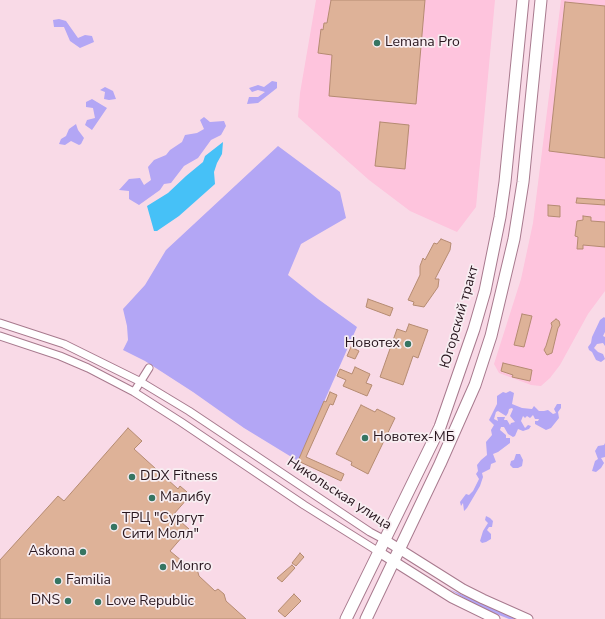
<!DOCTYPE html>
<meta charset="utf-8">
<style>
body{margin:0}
canvas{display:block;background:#f9dae7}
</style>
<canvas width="605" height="619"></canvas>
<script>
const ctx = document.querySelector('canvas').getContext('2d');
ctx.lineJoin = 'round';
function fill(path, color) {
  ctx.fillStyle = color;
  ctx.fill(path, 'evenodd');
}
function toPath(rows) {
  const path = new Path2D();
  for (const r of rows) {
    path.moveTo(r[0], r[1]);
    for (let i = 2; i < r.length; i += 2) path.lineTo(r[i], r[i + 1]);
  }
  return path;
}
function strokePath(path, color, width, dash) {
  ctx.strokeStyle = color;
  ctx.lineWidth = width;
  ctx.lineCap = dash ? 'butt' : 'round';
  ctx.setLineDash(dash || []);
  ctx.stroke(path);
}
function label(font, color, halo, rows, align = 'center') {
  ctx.font = font + ' "Nunito Sans",sans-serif';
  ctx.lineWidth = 3.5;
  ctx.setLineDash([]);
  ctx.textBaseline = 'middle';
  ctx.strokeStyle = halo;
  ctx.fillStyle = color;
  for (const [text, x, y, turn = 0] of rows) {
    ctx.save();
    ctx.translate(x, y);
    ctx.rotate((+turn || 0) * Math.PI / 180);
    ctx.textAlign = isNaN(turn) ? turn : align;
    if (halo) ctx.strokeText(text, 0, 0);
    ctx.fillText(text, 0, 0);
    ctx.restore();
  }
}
const built = toPath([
 [316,0,495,0,476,207,457,232,410,211,369,180,298,117,300,93],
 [561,0,605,0,605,291,588,314,560,365,550,378,541,386,531,385,499,373,494,364,521,279,533,223]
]);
const green = toPath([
 [59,19,66,21,78,38,85,35,92,36,94,42,80,48,70,41,64,27,54,27,53,20],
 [272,81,277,82,277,88,258,103,247,104,249,97,258,97,265,92,258,90,252,92,249,88,258,85,264,87],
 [105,87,113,91,116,99,109,100,104,99,105,92,100,90],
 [92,99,107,108,92,130,85,125,87,120,95,118,93,108,86,107,86,102],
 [204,117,210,122,224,121,226,126,221,135,211,140,198,158,184,166,171,183,164,184,160,190,139,205,129,199,129,191,119,190,129,179,140,178,144,185,151,180,148,167,154,160,166,155,170,150,182,142,185,135,197,133,204,129,200,120],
 [76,124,78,130,84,138,81,144,79,145,71,141,65,145,59,144,61,139,66,136,69,129],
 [278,146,340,192,346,218,301,244,288,275,318,299,357,327,298,461,244,428,193,392,145,361,123,350,128,340,127,326,123,309,145,285,166,250],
 [604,317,605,318,605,332,603,336,605,337,605,346,603,343,597,344,594,348,598,352,603,354,605,359,601,362,596,360,592,352,589,350,588,347,591,343,592,337,600,320],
 [510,391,514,393,512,404,522,408,532,409,534,406,539,411,544,411,548,410,553,414,556,413,554,409,557,404,561,404,561,408,558,412,559,418,551,428,546,430,535,424,535,421,538,421,539,419,535,419,533,415,530,418,527,416,525,418,523,416,521,421,525,428,528,425,531,426,529,429,523,431,518,429,515,436,513,437,508,434,504,427,501,427,500,430,506,435,506,438,510,438,510,443,498,452,493,454,496,462,491,464,490,469,482,473,483,477,480,486,467,508,464,511,463,503,461,506,460,502,466,494,469,495,473,491,479,479,476,474,478,471,477,465,481,460,487,455,486,442,492,435,491,430,494,425,489,420,497,404,497,396,503,392,506,393],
 [512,408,513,409,510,416,515,422,511,423,510,425,507,420,504,420,505,417,497,417,498,421,494,419,496,412,498,411,506,416,508,413,509,409],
 [605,443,605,457,601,458,604,463,601,468,596,472,592,471,595,461,598,459,595,451,598,446,604,445],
 [516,454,520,454,523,460,522,466,518,468,513,468,510,465,511,461,514,460],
 [486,516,490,518,493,521,492,527,489,527,487,530,491,534,491,539,486,542,482,543,480,541,483,531,488,523,485,520],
 [449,589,518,619,509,619,489,611,469,601]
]);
const water = toPath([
 [223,142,222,154,217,163,214,172,215,184,179,216,157,231,154,231,147,206,168,193,186,176,203,162,205,156]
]);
const building = toPath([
 [331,0,425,0,416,104,329,96,332,55,318,53,321,29,323,30,324,23,327,23,331,0],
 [565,2,605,6,605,158,549,151,565,2],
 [380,122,409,125,405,169,375,166,380,122],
 [577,198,605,200,605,205,576,203,577,198],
 [548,205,560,206,560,217,548,216,548,205],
 [583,216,591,217,591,221,605,222,605,247,583,245,583,249,577,249,578,237,575,236,577,221,583,220,583,216],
 [441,239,451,243,450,250,435,279,439,279,438,287,424,307,413,305,414,302,408,300,420,275,420,266,423,258,425,260,434,243,437,244,441,239],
 [368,299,393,308,390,316,366,307,368,299],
 [522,314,532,316,524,347,514,345,522,314],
 [556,319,559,321,560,325,558,328,552,353,547,355,544,350,546,346,552,326,551,323,556,319],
 [409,324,428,330,418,358,413,356,403,385,380,377,397,329,406,332,409,324],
 [351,347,359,351,355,359,347,356,351,347],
 [503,363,532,370,530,381,512,377,513,375,501,371,503,363],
 [355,367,370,374,366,383,372,385,367,396,343,386,346,380,337,376,340,369,352,374,355,367],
 [330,392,337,395,333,405,330,404,306,457,344,474,341,481,298,461,324,401,326,402,330,392],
 [361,405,375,412,377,409,395,418,368,474,351,465,352,462,336,454,361,405],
 [128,428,142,441,134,449,178,489,180,486,187,492,184,494,188,498,173,515,189,529,170,551,188,566,190,563,197,569,199,576,215,591,218,589,224,594,226,601,246,619,0,619,0,560,58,496,64,501,128,428],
 [300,553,304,557,296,566,292,563,300,553],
 [292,565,295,568,282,582,277,578,292,565],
 [294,594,301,601,285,617,278,611,294,594]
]);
const minor = toPath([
 [0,323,64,344,141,382,189,411,370,532,385,540],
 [0,336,60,356,88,368,134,392,181,422,304,505,379,552],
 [134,392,149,368]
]);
const tertiary = toPath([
 [385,540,463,589,483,599,528,619],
 [379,552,452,598,495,619]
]);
const primary = toPath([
 [346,619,440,427,474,329,485,291,500,217,505,182,523,0],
 [366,619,440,464,475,385,491,336,514,239,523,182,541,0]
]);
const markers = [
 [377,43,4,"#367562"],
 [408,344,4,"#367562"],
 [365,438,4,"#367562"],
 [132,477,4,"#367562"],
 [152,498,4,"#367562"],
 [114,527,4,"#367562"],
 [83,552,4,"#367562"],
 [163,567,4,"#367562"],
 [58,581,4,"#367562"],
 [68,601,4,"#367562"],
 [98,602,4,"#367562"]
];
const poiNames = [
 ["Lemana Pro",385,43],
 ["Новотех",400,344,"right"],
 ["Новотех-МБ",373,438],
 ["DDX Fitness",140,477],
 ["Малибу",160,498],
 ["ТРЦ \"Сургут",122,519],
 ["Сити Молл\"",122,535],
 ["Askona",75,552,"right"],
 ["Monro",171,567],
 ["Familia",66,581],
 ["DNS",60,601,"right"],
 ["Love Republic",106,602]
];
const streetNames = [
 ["Югорский тракт",460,317,-74],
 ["Никольская улица",339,494,33]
];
fill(built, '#fec4dd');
fill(green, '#b3a6f5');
fill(water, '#46c1f7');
fill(building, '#deb298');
strokePath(building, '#b58b72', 1);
strokePath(minor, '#a87a8e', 9);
strokePath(tertiary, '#a87a8e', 11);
strokePath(primary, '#a87a8e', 13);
strokePath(minor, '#fff', 7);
strokePath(tertiary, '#fff', 9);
strokePath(primary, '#fff', 11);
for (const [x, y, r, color] of markers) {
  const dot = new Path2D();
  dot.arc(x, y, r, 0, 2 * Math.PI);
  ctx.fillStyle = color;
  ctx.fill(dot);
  strokePath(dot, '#f8eef2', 1.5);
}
label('14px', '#28161e', '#f8eef2', poiNames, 'left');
label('14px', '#28161e', '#f8eef2', streetNames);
</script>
